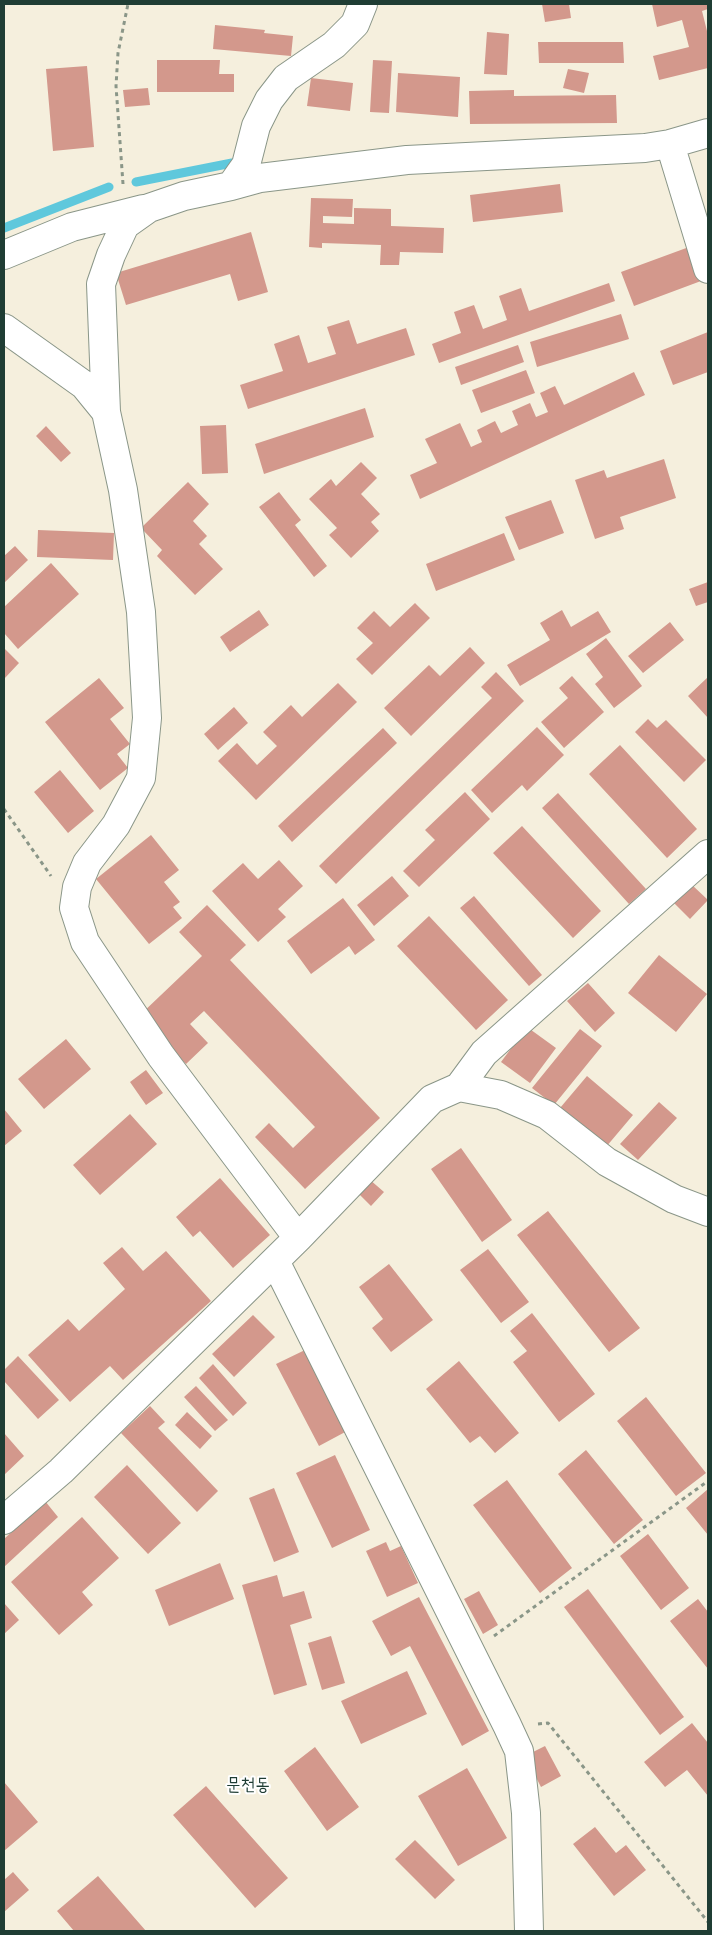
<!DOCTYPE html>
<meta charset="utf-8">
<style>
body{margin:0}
#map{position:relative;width:712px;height:1935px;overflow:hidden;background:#f5efdd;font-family:"Gochi Hand",sans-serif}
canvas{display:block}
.frame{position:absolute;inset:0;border:5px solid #1f3d34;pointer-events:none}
</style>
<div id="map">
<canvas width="712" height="1935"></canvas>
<div class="frame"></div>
</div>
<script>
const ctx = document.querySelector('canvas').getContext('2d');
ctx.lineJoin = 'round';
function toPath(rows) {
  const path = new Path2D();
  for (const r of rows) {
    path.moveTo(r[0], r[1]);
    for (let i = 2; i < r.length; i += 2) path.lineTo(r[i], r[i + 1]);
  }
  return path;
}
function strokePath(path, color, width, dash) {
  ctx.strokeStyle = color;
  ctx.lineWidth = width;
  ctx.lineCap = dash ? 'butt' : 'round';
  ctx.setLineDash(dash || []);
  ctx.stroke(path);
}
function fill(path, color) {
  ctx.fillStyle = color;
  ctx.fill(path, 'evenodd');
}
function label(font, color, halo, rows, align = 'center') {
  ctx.font = font + ' "Gochi Hand","Poor Story",sans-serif';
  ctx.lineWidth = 4;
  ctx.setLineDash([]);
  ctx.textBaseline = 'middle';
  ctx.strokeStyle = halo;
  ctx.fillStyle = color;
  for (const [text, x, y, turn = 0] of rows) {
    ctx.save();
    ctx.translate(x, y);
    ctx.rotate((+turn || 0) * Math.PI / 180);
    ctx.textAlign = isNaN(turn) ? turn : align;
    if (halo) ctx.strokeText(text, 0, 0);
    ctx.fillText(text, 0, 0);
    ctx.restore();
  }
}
const stream = toPath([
 [136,182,232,163],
 [4,228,109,187]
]);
const building = toPath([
 [542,4,569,4,571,18,545,22],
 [652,4,708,4,708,9,702,11,708,35,708,68,659,80,653,56,689,47,682,20,657,27],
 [215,25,265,30,264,33,293,36,291,56,213,49],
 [487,32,509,34,507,75,484,74],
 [538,42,623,42,624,63,539,63],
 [157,60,220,60,219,74,234,74,234,92,157,92],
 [373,60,392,61,389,113,370,112],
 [87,66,94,147,53,151,46,69],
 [568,69,589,73,584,93,563,88],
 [398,73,460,77,458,117,396,112],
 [311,78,353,83,350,111,307,106],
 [148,88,150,105,125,107,123,90],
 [514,90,514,96,616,95,617,123,470,124,469,91],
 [560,184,563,212,473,222,470,195],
 [311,198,353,199,352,217,323,216,323,223,354,224,354,208,391,209,391,226,444,228,443,253,400,252,399,265,380,265,381,245,322,243,322,248,309,247],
 [251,232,268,292,238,301,230,274,126,305,116,273],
 [689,247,701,281,634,306,621,272],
 [609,283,615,301,439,363,432,344,461,333,454,312,474,305,483,329,507,320,499,296,521,288,529,311],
 [621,314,629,339,537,367,530,342],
 [349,320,357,344,406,328,415,355,248,409,240,385,283,371,274,344,299,335,308,363,336,354,327,327],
 [708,332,708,372,673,385,660,351],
 [518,345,524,362,461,385,455,367],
 [526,370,535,393,481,413,472,390],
 [634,372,645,395,420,499,410,475,437,463,425,439,460,423,471,447,482,442,477,430,495,421,501,433,518,425,512,411,530,403,536,417,548,412,540,393,555,386,564,405],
 [365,408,374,437,264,474,255,444],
 [226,425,228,473,202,474,200,426],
 [46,426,71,453,61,462,36,436],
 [664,459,676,498,620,517,624,529,595,539,575,480,604,470,607,478],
 [361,462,377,478,361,494,380,514,371,522,379,531,351,558,329,535,337,528,309,499,331,479,336,486],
 [188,482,209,504,193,521,207,536,199,544,223,569,195,595,157,556,162,550,141,528],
 [279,492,301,520,295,525,327,566,314,577,259,507],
 [551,500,564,533,519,550,505,517],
 [38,530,114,533,113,560,37,557],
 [504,533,515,560,436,591,426,564],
 [15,546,28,560,4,583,4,556],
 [51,563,79,594,18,649,4,633,4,607],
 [708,582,708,602,696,606,689,589],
 [415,603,430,618,372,675,356,659,373,643,357,628,374,611,390,627],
 [259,610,269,625,230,652,220,637],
 [562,610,571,627,598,611,611,632,520,686,507,665,550,640,540,623],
 [670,622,684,640,643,673,628,656],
 [606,638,642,686,614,708,595,684,603,677,586,654],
 [470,647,485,663,411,736,384,708,429,665,440,676],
 [4,648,19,663,4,679],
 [496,672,524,701,336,884,319,866,492,698,481,687],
 [572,676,604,712,564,748,541,722,568,698,559,688],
 [708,677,708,718,688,696],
 [99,678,124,708,110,719,130,744,117,754,128,768,100,790,45,722],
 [338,683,357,702,256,800,218,761,237,743,257,765,277,746,263,732,291,705,302,717],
 [234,707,248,723,218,750,204,734],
 [648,719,657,728,666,720,706,760,684,782,635,732],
 [537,727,564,755,527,791,522,785,492,813,471,790],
 [383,728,397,743,292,842,278,826],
 [620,745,697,829,667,858,589,774],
 [60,770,94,811,68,833,34,792],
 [465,792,490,819,419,887,403,871,435,840,425,830],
 [558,793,646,889,629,904,542,808],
 [522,826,601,911,573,938,493,853],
 [151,835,179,870,164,882,180,902,173,907,182,918,149,944,96,879],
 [279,860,303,886,278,909,286,917,258,942,212,891,243,863,258,879],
 [392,876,409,896,374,926,357,905],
 [691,884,708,900,690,919,673,902],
 [474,896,542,975,529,986,460,908],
 [343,898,375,940,355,955,349,946,311,974,287,941],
 [207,905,246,945,230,960,380,1118,305,1189,255,1137,269,1123,293,1148,315,1127,204,1011,190,1024,208,1043,186,1064,140,1015,202,956,179,932],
 [429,916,508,1000,476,1030,397,946],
 [659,955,707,994,676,1032,628,993],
 [588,983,615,1013,595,1032,567,1001],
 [527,1027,556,1048,530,1083,501,1062],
 [580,1029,602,1046,554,1105,532,1088],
 [66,1039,91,1069,44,1109,18,1079],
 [146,1070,163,1093,146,1105,130,1082],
 [587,1076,633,1115,606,1147,560,1108],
 [659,1102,677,1118,638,1160,620,1144],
 [4,1109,22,1131,4,1146],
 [130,1114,157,1144,100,1195,73,1165],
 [461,1148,512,1220,482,1242,431,1169],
 [220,1178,270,1235,233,1268,200,1231,193,1237,176,1217],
 [369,1179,384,1192,371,1206,357,1192],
 [548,1211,640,1328,609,1352,517,1235],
 [122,1247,143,1271,166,1251,211,1301,123,1380,110,1366,70,1402,28,1355,68,1319,79,1331,125,1289,103,1263],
 [488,1249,529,1302,501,1323,460,1270],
 [389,1264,433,1320,391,1352,372,1328,383,1319,359,1287],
 [532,1313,595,1394,559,1422,513,1362,527,1351,510,1331],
 [253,1315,275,1337,234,1377,212,1354],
 [305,1350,347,1431,319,1446,276,1364],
 [18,1356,59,1400,38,1419,4,1381,4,1370],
 [459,1361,519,1433,495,1453,480,1436,470,1443,426,1389],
 [213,1364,247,1403,233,1416,199,1378],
 [196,1386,228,1420,215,1431,184,1397],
 [646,1397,706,1473,676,1496,617,1421],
 [150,1406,165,1422,158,1428,218,1491,197,1512,121,1433],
 [187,1412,212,1436,200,1449,175,1425],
 [4,1433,24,1456,4,1475],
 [586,1450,643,1520,614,1544,558,1474],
 [335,1455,370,1530,332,1548,296,1473],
 [127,1465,181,1523,148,1554,94,1497],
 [507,1480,572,1568,540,1593,473,1505],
 [274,1488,299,1552,274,1562,249,1498],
 [708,1489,708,1535,686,1508],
 [45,1501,58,1517,4,1567,4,1539],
 [82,1517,119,1558,82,1592,93,1605,59,1635,11,1582],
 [648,1534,689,1588,661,1610,620,1556],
 [386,1542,390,1551,401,1546,418,1583,387,1597,366,1551],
 [220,1563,234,1599,169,1626,155,1590],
 [277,1575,283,1597,304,1591,312,1618,290,1625,307,1685,274,1695,242,1585],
 [588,1589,684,1717,660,1735,564,1607],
 [479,1591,498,1625,483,1634,464,1599],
 [419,1597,489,1731,462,1746,410,1646,391,1656,372,1621],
 [698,1599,708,1612,708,1669,670,1621],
 [4,1603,19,1620,4,1634],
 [331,1636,345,1683,322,1690,308,1643],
 [407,1671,427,1714,361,1744,341,1701],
 [692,1723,708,1743,708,1796,687,1770,665,1787,644,1762],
 [545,1746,561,1776,541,1787,525,1756],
 [315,1747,359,1807,327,1831,284,1771],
 [467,1768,507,1838,458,1866,418,1796],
 [4,1782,38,1822,4,1851],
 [206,1786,288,1878,255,1908,173,1815],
 [595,1827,616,1853,626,1845,646,1870,614,1896,573,1844],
 [415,1840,455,1880,435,1899,395,1859],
 [13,1872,29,1890,4,1912,4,1880],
 [98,1876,146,1931,74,1931,57,1911]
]);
const path = toPath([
 [123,184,116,86,118,53,128,4],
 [4,809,51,876],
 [494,1636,708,1481],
 [538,1724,548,1723,708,1922]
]);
const minor = toPath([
 [670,144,708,269],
 [231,186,260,178,407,160,645,148,670,144,708,133],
 [4,255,72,227,143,209],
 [4,328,84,385,106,412,123,490,141,612,147,718,141,778,116,825,87,863,77,887,74,908,85,942,161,1056,298,1238],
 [106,412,101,284,111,255,125,225,149,208,184,196,231,186,246,165,256,126,269,100,286,78,334,45,355,24,363,4],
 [459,1087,484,1053,708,854],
 [275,1261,507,1725,519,1751,526,1813,529,1931],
 [4,1520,61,1471,298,1238,432,1099,459,1087,501,1095,547,1115,607,1162,674,1199,708,1212]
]);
const quarterNames = [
 ["문천동",248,1787]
];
strokePath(stream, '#5fc8dc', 9);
fill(building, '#d3988c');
strokePath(minor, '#8a9688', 30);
strokePath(path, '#8a9688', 3, [4, 4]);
strokePath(minor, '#fff', 28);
label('18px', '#1f3d34', '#fff', quarterNames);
</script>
